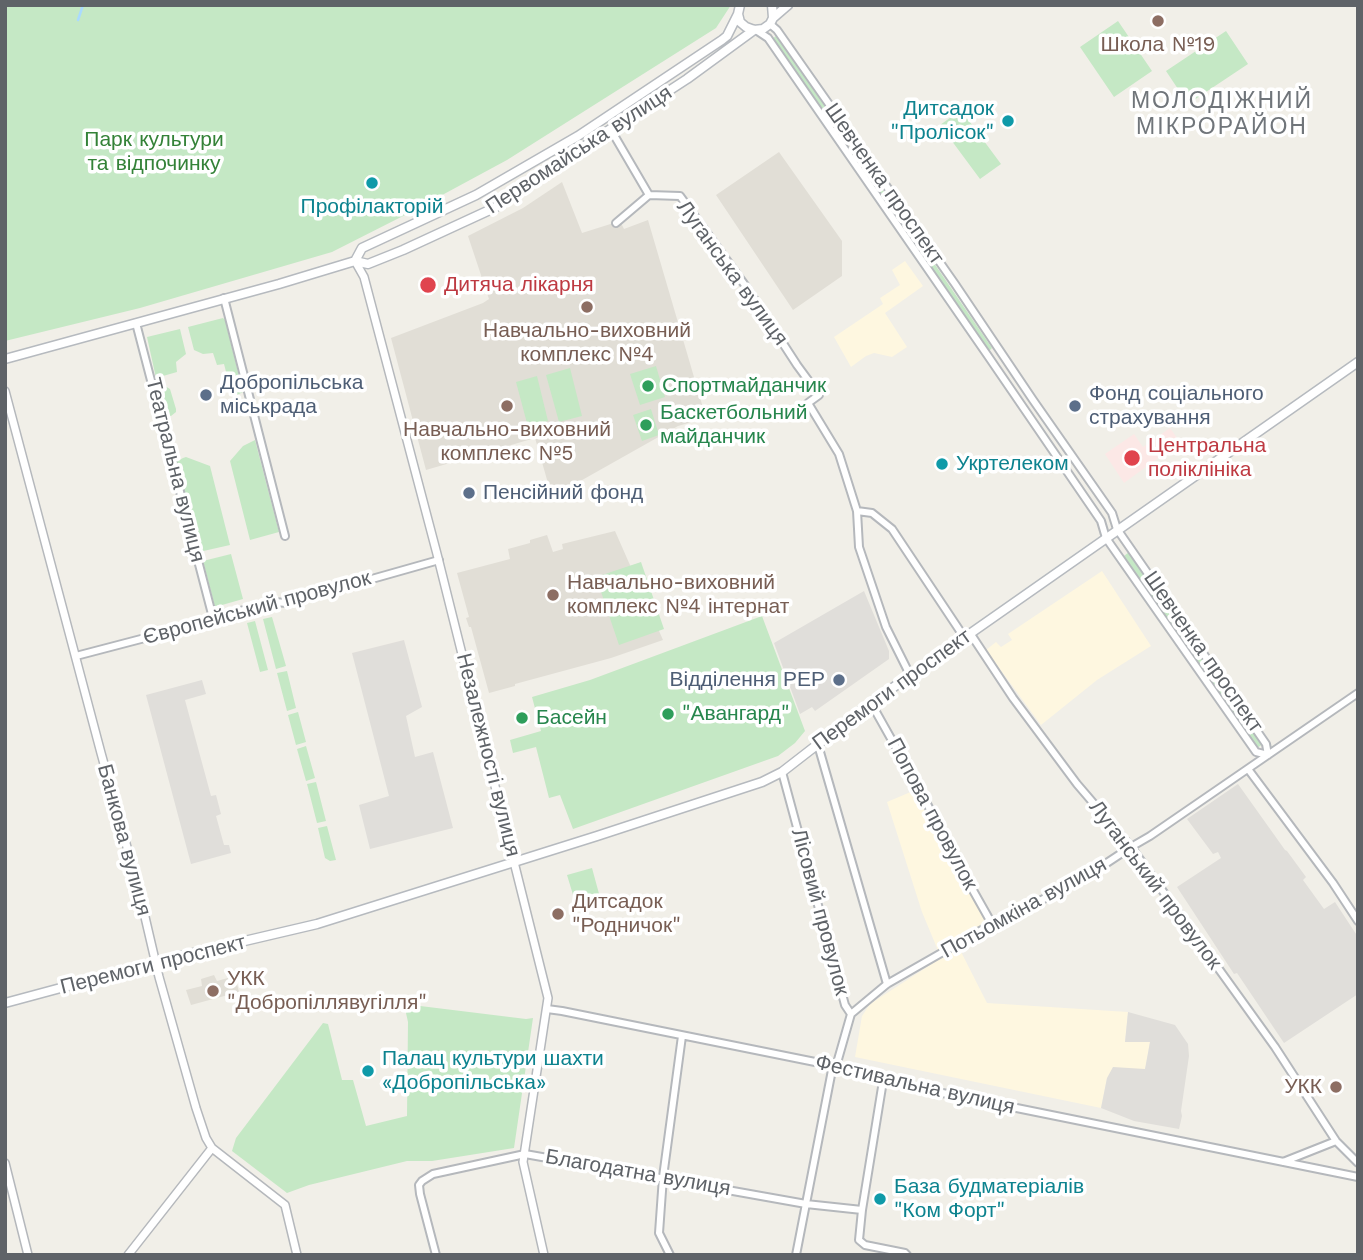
<!DOCTYPE html>
<meta charset="utf-8">
<style>
body{margin:0}
#map{position:relative;width:1363px;height:1260px;overflow:hidden;background:#f1efe8;font-family:"Work Sans",sans-serif}
canvas{display:block}
.frame{position:absolute;inset:0;border:7px solid #5f6368;pointer-events:none}
</style>
<div id="map">
<canvas width="1363" height="1260"></canvas>
<div class="frame"></div>
</div>
<script>
const ctx = document.querySelector('canvas').getContext('2d');
ctx.lineJoin = 'round';
function fill(path, color) {
  ctx.fillStyle = color;
  ctx.fill(path, 'evenodd');
}
function toPath(rows) {
  const path = new Path2D();
  for (const r of rows) {
    path.moveTo(r[0], r[1]);
    for (let i = 2; i < r.length; i += 2) path.lineTo(r[i], r[i + 1]);
  }
  return path;
}
function strokePath(path, color, width, dash) {
  ctx.strokeStyle = color;
  ctx.lineWidth = width;
  ctx.lineCap = dash ? 'butt' : 'round';
  ctx.setLineDash(dash || []);
  ctx.stroke(path);
}
function label(font, color, halo, rows, align = 'center') {
  ctx.font = font + ' "Work Sans",sans-serif';
  ctx.lineWidth = 7;
  ctx.setLineDash([]);
  ctx.textBaseline = 'middle';
  ctx.strokeStyle = halo;
  ctx.fillStyle = color;
  for (const [text, x, y, turn = 0] of rows) {
    ctx.save();
    ctx.translate(x, y);
    ctx.rotate((+turn || 0) * Math.PI / 180);
    ctx.textAlign = isNaN(turn) ? turn : align;
    if (halo) ctx.strokeText(text, 0, 0);
    ctx.fillText(text, 0, 0);
    ctx.restore();
  }
}
const commercial = toPath([
 [905,261,923,286,885,313,907,347,892,357,874,353,866,356,851,367,834,337,883,304,880,298,900,285,892,270],
 [1102,571,1151,646,1097,680,1041,725,986,650,996,642,1001,647,1012,640,1008,634],
 [913,791,989,922,955,940,987,1003,1128,1012,1125,1042,1150,1042,1145,1070,1107,1078,1101,1108,855,1057,862,1016,870,1004,938,960,937,948,922,912,887,802]
]);
const industrial = toPath([
 [864,591,889,651,889,659,815,711,812,707,800,714,774,643],
 [404,640,422,707,406,716,415,757,433,752,453,828,370,849,359,805,389,796,352,653],
 [202,680,206,694,185,700,211,796,216,795,221,814,216,816,224,845,229,845,231,853,191,864,146,695],
 [1238,784,1285,850,1287,851,1306,877,1303,880,1324,909,1335,902,1358,937,1358,994,1284,1043,1237,973,1234,974,1177,887,1221,858,1218,852,1213,854,1187,819],
 [1128,1012,1175,1025,1188,1044,1189,1056,1181,1111,1182,1116,1179,1129,1134,1121,1101,1108,1107,1078,1113,1067,1145,1069,1150,1042,1125,1042]
]);
const education = toPath([
 [779,152,842,241,842,276,793,310,716,195],
 [562,182,582,233,620,221,624,229,648,220,706,418,678,426,552,497,535,438,426,470,391,338,483,303,489,299,468,236,523,208],
 [615,531,663,640,611,658,515,684,515,686,489,693,471,627,469,627,466,618,469,617,457,573,510,559,508,549,530,543,530,540,547,535,553,552,563,549,562,544],
 [214,975,217,981,235,976,239,992,191,1005,186,990,202,986,201,979]
]);
const medical = toPath([
 [1170,428,1180,442,1124,483,1105,454,1134,434,1143,447]
]);
const green = toPath([
 [5,5,731,5,716,28,507,160,407,214,332,252,140,308,5,341],
 [1118,21,1152,71,1114,97,1080,47],
 [1226,31,1248,64,1188,104,1166,71],
 [776,36,849,141,846,144,772,39],
 [961,110,1001,164,980,179,940,125],
 [852,146,902,218,899,220,849,148],
 [912,231,992,348,989,351,908,235],
 [223,318,225,320,243,392,235,396,232,395,224,364,217,365,213,353,203,354,194,350,188,327],
 [180,329,186,354,176,362,177,372,156,378,147,337],
 [656,366,665,397,640,405,630,374],
 [570,368,582,416,559,422,546,375],
 [537,376,548,421,528,427,516,382],
 [162,380,165,386,170,389,176,409,176,412,171,416,167,416,165,413,156,382],
 [651,409,659,435,642,441,633,415],
 [255,440,279,532,250,540,230,461,243,446],
 [186,457,210,466,230,545,199,552,176,462,183,458],
 [1129,552,1194,647,1189,650,1124,556],
 [231,554,243,599,215,607,203,561],
 [641,562,664,629,619,645,596,577],
 [762,616,805,731,795,743,778,756,573,829,560,795,549,798,536,747,513,753,510,740,541,731,532,697,590,680],
 [272,617,286,666,276,669,263,619],
 [255,621,268,670,260,672,247,623],
 [1199,653,1263,744,1257,748,1193,657],
 [287,671,296,708,287,711,277,673],
 [298,712,306,742,296,745,288,715],
 [306,746,315,778,306,781,297,749],
 [316,782,326,821,317,823,307,784],
 [327,826,336,860,330,861,325,858,318,828],
 [592,868,601,901,577,908,567,875],
 [404,1004,526,1019,533,1018,514,1148,432,1161,407,1161,309,1185,287,1193,232,1151,236,1138,323,1023,328,1024,342,1080,353,1080,366,1126,407,1116,408,1022]
]);
const stream = toPath([
 [78,20,83,5]
]);
const minor = toPath([
 [770,24,777,30,955,284,1033,400,1112,513,1117,529,1266,744,1268,755],
 [756,30,768,38,988,356,1101,521,1106,538,1256,752,1268,755],
 [611,130,649,195,680,196,747,288,797,365,819,395,808,403,839,454,857,511,859,547,886,627,910,675],
 [616,223,649,195],
 [224,298,285,536],
 [136,323,213,618],
 [857,511,872,513,892,529,964,637],
 [970,633,1013,698,1077,784,1131,847,1275,1047,1336,1141,1358,1163],
 [76,656,206,622,213,618,263,605,274,602,287,603,439,560],
 [871,703,921,792,952,853,992,924],
 [818,745,887,984],
 [1248,769,1333,883,1358,921],
 [782,772,845,1005,851,1014,837,1063,832,1070,796,1255],
 [547,1009,562,1011,835,1066,883,1081,1358,1177],
 [851,1014,887,984,992,924,1003,920,1084,878,1131,847,1150,836,1358,693],
 [883,1081,862,1210,859,1240,865,1245,905,1253,907,1255],
 [1283,1162,1336,1141],
 [436,1255,420,1194,419,1185,422,1181,433,1174,525,1154,806,1204,862,1210],
 [670,1255,659,1233,663,1177,682,1036]
]);
const tertiary = toPath([
 [355,261,364,277,437,554,548,998,523,1162,544,1255],
 [5,391,101,753,138,887,159,977,196,1108,206,1138,212,1148,285,1205,297,1255],
 [5,1163,28,1255],
 [128,1255,212,1148]
]);
const secondary = toPath([
 [740,5,738,14,740,22,746,27,754,30,763,29,770,24,773,18,772,5],
 [773,18,788,5],
 [355,261,362,248,476,195,578,136,722,40,727,36,738,14],
 [5,359,279,284,355,261,368,264,403,250,494,208,513,197,569,156,687,79,754,30],
 [5,1003,172,958,317,924,597,836,762,782,782,772,871,703,1358,362]
]);
const markers = [
 [1158,21,7,"#8d6e63"],
 [1008,121,7,"#0f9aa8"],
 [372,183,7,"#0f9aa8"],
 [428,285,9,"#e0444e"],
 [587,307,7,"#8d6e63"],
 [648,386,7,"#2e9e5b"],
 [206,395,7,"#5c6f8a"],
 [507,406,7,"#8d6e63"],
 [1075,406,7,"#5c6f8a"],
 [646,425,7,"#2e9e5b"],
 [1132,458,9,"#e0444e"],
 [942,464,7,"#0f9aa8"],
 [469,493,7,"#5c6f8a"],
 [553,595,7,"#8d6e63"],
 [839,680,7,"#5c6f8a"],
 [668,714,7,"#2e9e5b"],
 [522,718,7,"#2e9e5b"],
 [558,914,7,"#8d6e63"],
 [213,991,7,"#8d6e63"],
 [368,1071,7,"#0f9aa8"],
 [1336,1087,7,"#8d6e63"],
 [880,1199,7,"#0f9aa8"]
];
const educationNames = [
 ["Школа №19",1158,45],
 ["Навчально-виховний",587,331],
 ["комплекс №4",587,355],
 ["Навчально-виховний",507,430],
 ["комплекс №5",507,454],
 ["Навчально-виховний",567,583,"left"],
 ["комплекс №4 інтернат",567,607,"left"],
 ["Дитсадок",572,902,"left"],
 ["\"Родничок\"",572,926,"left"],
 ["УКК",227,979,"left"],
 ["\"Добропіллявугілля\"",227,1003,"left"],
 ["УКК",1322,1087,"right"]
];
const cultureNames = [
 ["Дитсадок",994,109,"right"],
 ["\"Пролісок\"",994,133,"right"],
 ["Профілакторій",372,207,"center"],
 ["Укртелеком",956,464],
 ["Палац культури шахти",382,1059],
 ["«Добропільська»",382,1083],
 ["База будматеріалів",894,1187],
 ["\"Ком Форт\"",894,1211]
];
const parkNames = [
 ["Парк культури",154,140],
 ["та відпочинку",154,164]
];
const streetNames = [
 ["Первомайська вулиця",579,150,-33],
 ["Шевченка проспект",884,184,55],
 ["Луганська вулиця",732,273,54],
 ["Театральна вулиця",175,470,76],
 ["Європейський провулок",257,608,-15],
 ["Шевченка проспект",1203,652,55],
 ["Перемоги проспект",892,690,-36],
 ["Незалежності вулиця",488,755,76],
 ["Попова провулок",932,814,62],
 ["Банкова вулиця",124,840,75],
 ["Луганський провулок",1155,885,53],
 ["Потьомкіна вулиця",1024,908,-29],
 ["Лісовий провулок",820,912,75],
 ["Перемоги проспект",153,965,-14],
 ["Фестивальна вулиця",915,1085,13],
 ["Благодатна вулиця",638,1173,10]
];
const healthNames = [
 ["Дитяча лікарня",444,285],
 ["Центральна",1148,446],
 ["поліклініка",1148,470]
];
const serviceNames = [
 ["Добропільська",220,383],
 ["міськрада",220,407],
 ["Фонд соціального",1089,394],
 ["страхування",1089,418],
 ["Пенсійний фонд",483,493],
 ["Відділення РЕР",825,680,"right"]
];
const leisureNames = [
 ["Спортмайданчик",662,386],
 ["Баскетбольний",660,413],
 ["майданчик",660,437],
 ["\"Авангард\"",682,714],
 ["Басейн",536,718]
];
const neighbourhoodNames = [
 ["МОЛОДІЖНИЙ",1222,101],
 ["МІКРОРАЙОН",1222,127]
];
fill(commercial, '#fef7e0');
fill(industrial, '#e0deda');
fill(education, '#e1ded6');
fill(medical, '#fce8e6');
fill(green, '#c5e8c5');
strokePath(stream, '#aadaff', 2.5);
strokePath(minor, '#b5b8bc', 10);
strokePath(tertiary, '#b5b8bc', 10);
strokePath(secondary, '#b6babf', 11);
strokePath(minor, '#fff', 6);
strokePath(tertiary, '#fff', 7);
strokePath(secondary, '#fff', 8);
for (const [x, y, r, color] of markers) {
  const dot = new Path2D();
  dot.arc(x, y, r, 0, 2 * Math.PI);
  ctx.fillStyle = color;
  ctx.fill(dot);
  strokePath(dot, '#fff', 2.5);
}
label('21px', '#785e54', '#fff', educationNames);
label('21px', '#0d838f', '#fff', cultureNames, 'left');
label('21px', '#348238', '#fff', parkNames);
label('21px', '#5f6368', '#fff', streetNames);
label('21px', '#be3a42', '#fff', healthNames, 'left');
label('21px', '#4e5e75', '#fff', serviceNames, 'left');
label('21px', '#27864d', '#fff', leisureNames, 'left');
ctx.letterSpacing = '2px';
label('23px', '#70757a', '#fff', neighbourhoodNames);
ctx.letterSpacing = '0px';
</script>
